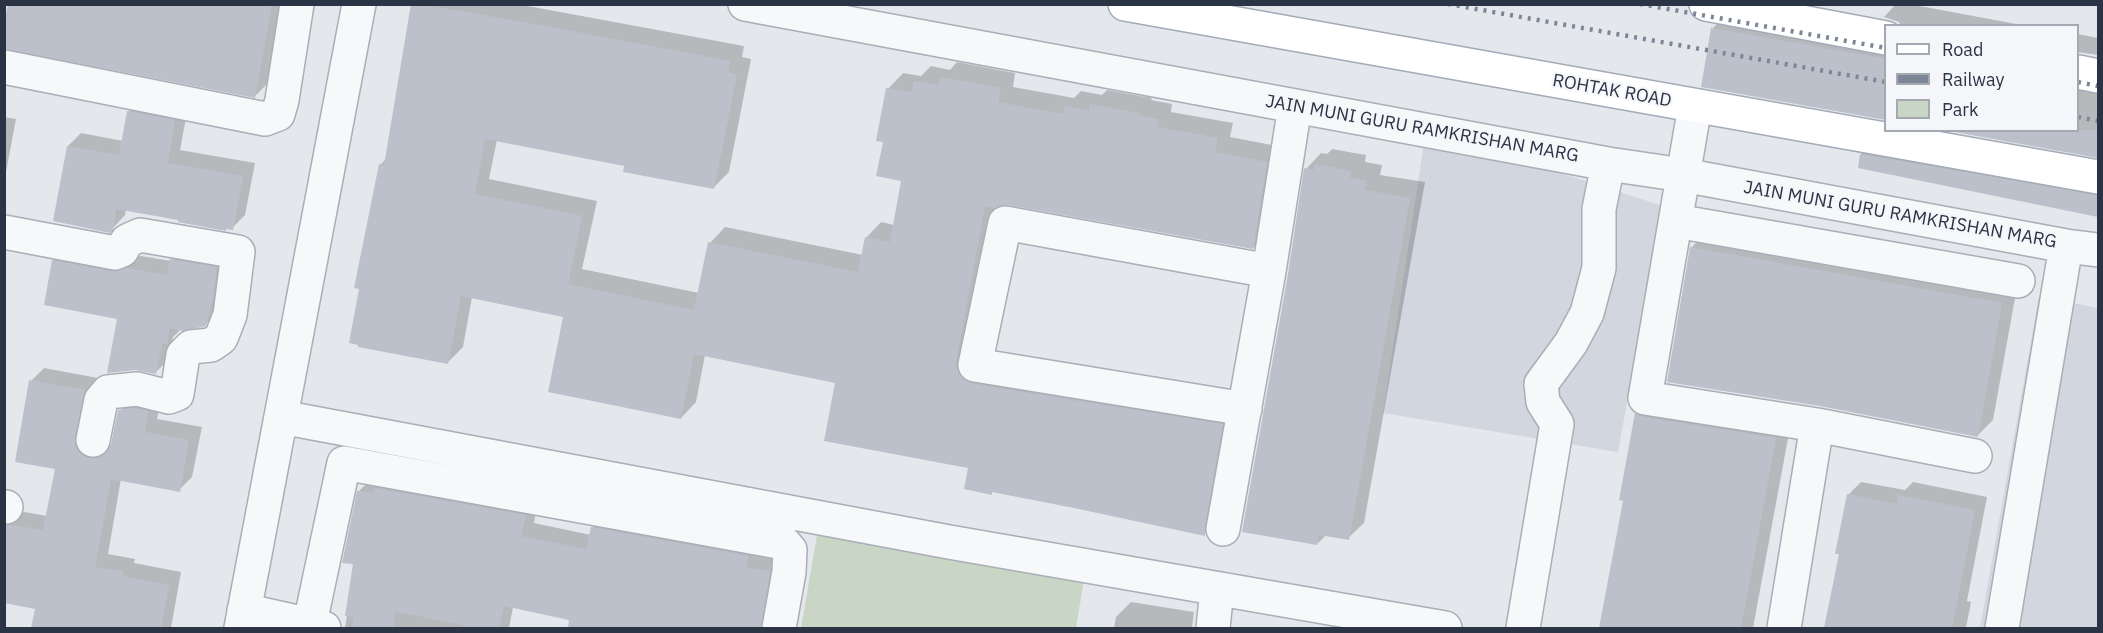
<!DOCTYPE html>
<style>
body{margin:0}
#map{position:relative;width:2103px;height:633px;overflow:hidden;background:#e4e7ec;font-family:"IBM Plex Sans",sans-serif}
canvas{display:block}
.frame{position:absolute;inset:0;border:6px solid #2b3445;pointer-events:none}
.legend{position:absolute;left:1884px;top:24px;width:195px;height:108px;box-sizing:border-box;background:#f4f6f9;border:2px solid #a4a8b1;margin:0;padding:8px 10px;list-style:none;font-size:18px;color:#2b3445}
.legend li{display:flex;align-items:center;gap:12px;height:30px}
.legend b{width:30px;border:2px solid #a4a8b1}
</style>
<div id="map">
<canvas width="2103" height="633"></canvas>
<div class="frame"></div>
<ul class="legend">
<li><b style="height:8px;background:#fff"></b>Road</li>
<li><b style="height:8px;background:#7d8696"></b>Railway</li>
<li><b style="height:16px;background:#c9d6c5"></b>Park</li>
</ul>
</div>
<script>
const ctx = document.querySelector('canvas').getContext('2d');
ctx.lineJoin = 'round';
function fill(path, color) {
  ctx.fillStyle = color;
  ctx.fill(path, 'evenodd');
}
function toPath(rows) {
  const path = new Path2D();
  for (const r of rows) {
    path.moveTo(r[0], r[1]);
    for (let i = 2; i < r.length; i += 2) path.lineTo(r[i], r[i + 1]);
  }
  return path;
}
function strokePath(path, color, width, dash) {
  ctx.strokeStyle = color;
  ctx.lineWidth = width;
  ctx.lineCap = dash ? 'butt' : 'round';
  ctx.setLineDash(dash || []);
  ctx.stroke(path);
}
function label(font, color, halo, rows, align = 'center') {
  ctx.font = font + ' "IBM Plex Sans",sans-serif';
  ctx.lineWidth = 4.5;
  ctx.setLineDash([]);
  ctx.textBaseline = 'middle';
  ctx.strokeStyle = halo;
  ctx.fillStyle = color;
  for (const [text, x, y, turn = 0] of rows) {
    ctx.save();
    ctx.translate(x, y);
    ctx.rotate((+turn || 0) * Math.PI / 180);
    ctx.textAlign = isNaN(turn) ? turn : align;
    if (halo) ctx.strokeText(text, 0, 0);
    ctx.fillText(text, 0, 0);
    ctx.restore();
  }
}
const built = toPath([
 [1426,130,1663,206,1618,452,1383,413],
 [2039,296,2098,308,2098,628,1980,628]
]);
const green = toPath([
 [820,518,1086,567,1076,628,801,628]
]);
const shadow = toPath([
 [9,4,282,4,268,83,255,96],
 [412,4,517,4,744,46,742,57,751,59,729,172,714,187,626,164,497,140,489,179,597,201,582,269,699,293,710,243,725,227,863,255,866,238,881,222,894,225,903,180,884,141,888,89,903,73,921,76,931,66,950,70,957,62,1015,73,1013,87,1074,98,1081,91,1102,95,1107,90,1152,98,1151,100,1172,104,1171,112,1233,123,1230,137,1282,147,1268,232,1253,248,1008,203,997,206,969,352,1237,409,1220,519,1204,534,993,491,991,493,970,467,837,382,705,355,696,402,681,418,565,316,472,297,463,347,448,362,380,165,386,159],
 [1896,4,1909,4,2027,26,1901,26,1899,22,1884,17],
 [1728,13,1886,41,1886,119,1712,29],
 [2078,34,2098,38,2098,55,2078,52],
 [2078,65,2098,77,2098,157,1952,130,2078,130],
 [142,98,188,107,180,150,255,163,245,215,232,228,126,209,125,215,110,231,68,146,81,133,123,141,129,111],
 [4,117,16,119,4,183],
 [1877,139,2098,178,2098,215,1859,167,1861,154],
 [1332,149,1366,155,1365,162,1382,165,1380,175,1425,182,1364,523,1348,538,1326,535,1317,544,1289,274,1306,169,1321,153,1327,154],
 [1707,232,2017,287,1993,420,1977,436,1691,248],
 [185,247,229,255,218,311,205,325,180,330,173,337,168,360,155,373,119,318,53,261,66,248,126,259,141,256,171,261],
 [44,368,98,378,87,423,102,446,113,445,120,411,133,397,161,398,157,419,202,427,192,477,179,490,121,479,108,554,135,559,134,563,181,572,171,628,33,628,37,608,4,602,4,508,17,513,25,512,47,516,57,468,31,381],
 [1652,399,1791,422,1753,628,1601,628,1625,500,1636,414],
 [372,478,538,502,534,523,591,535,592,528,606,515,782,558,779,628,569,628,571,619,513,607,509,628,345,628,355,563,359,491],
 [1861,482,1905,490,1913,482,1987,497,1967,601,1971,602,1966,628,1826,628,1841,553,1848,495],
 [1131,602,1194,612,1192,628,1114,628,1116,617]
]);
const building = toPath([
 [8,4,272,4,255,98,4,49,4,23],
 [411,4,420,4,545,26,730,61,728,72,737,75,714,189,623,172,624,166,485,139,475,194,582,216,568,284,694,310,708,242,858,272,865,237,890,242,901,181,876,176,883,142,876,141,886,88,912,92,914,81,938,85,940,77,1001,88,998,102,1063,114,1064,106,1089,111,1090,104,1138,113,1137,115,1158,119,1157,127,1218,138,1215,152,1267,162,1253,249,1008,205,995,208,985,206,955,367,957,368,963,379,972,384,1223,424,1205,526,1205,536,1074,508,992,492,992,495,964,489,968,468,824,441,835,383,694,354,681,419,548,392,563,317,461,296,448,364,358,347,358,345,349,343,359,289,354,288,379,164,384,165],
 [1711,28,1886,59,1886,120,1701,87],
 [127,111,175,120,168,163,243,176,233,230,226,229,226,231,178,222,178,220,116,209,113,230,110,233,53,221,67,146,119,155],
 [1944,130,2098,130,2098,158],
 [1860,154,2098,195,2098,217,1858,168],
 [1315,164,1351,171,1350,178,1367,181,1365,190,1410,198,1349,540,1319,535,1317,545,1242,532,1288,274,1304,168,1314,170],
 [1690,247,2002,303,1978,437,1820,406,1667,382],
 [170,259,217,267,213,298,206,326,184,331,170,328,167,344,162,344,156,374,135,370,107,373,117,319,44,305,52,260,112,271,127,268,167,275],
 [29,380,85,390,75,437,75,445,80,454,89,458,100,458,107,452,111,444,118,410,136,408,148,411,145,432,189,440,180,492,111,479,95,567,123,571,122,576,169,585,161,628,31,628,35,609,4,603,4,526,11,525,43,530,55,469,15,462],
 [1635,413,1642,417,1776,438,1741,628,1599,628,1623,501,1619,500],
 [374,488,526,515,521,536,586,549,591,527,748,556,746,567,770,571,761,628,568,628,569,620,504,606,499,628,476,628,395,611,393,628,352,628,354,617,345,616,353,564,342,563,357,491,373,493],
 [1847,494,1897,504,1898,495,1975,510,1952,628,1824,628,1839,554,1835,554]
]);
const minor = toPath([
 [745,4,1608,164,1683,175,2066,246,2098,250],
 [4,67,265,119,278,114,282,100,297,4],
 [1695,106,1645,398,1817,425,1975,456],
 [1676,221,2018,281],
 [4,232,115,253,122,250,127,241,140,235,238,252,230,315,221,338,211,345,191,347,183,355,177,394,169,397,137,389,108,392,101,400,93,440],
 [1245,409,975,365,1005,223,1269,271],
 [281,417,949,542,1445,628],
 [4,507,6,507],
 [1223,529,1269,271,1295,106],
 [244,610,324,628],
 [241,628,359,4],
 [309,628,344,463,784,543,790,550,789,572,779,628],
 [1213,628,1217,589],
 [1523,628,1557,424,1543,402,1541,384,1571,343,1587,313,1599,268,1599,209,1608,164],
 [1784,628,1817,425],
 [2002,628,2066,246]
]);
const major = toPath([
 [1125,4,2098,177],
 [1706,4,1886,38],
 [2078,72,2098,76]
]);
const rail = toPath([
 [1448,4,1886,82],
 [1640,4,1886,48],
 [2078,82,2098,86],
 [2078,117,2098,121]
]);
const streetNames = [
 ["ROHTAK ROAD",1612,91,10],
 ["JAIN MUNI GURU RAMKRISHAN MARG",1422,129,10],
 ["JAIN MUNI GURU RAMKRISHAN MARG",1900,215,10]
];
fill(built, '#d2d6de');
fill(green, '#c9d6c5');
fill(shadow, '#0003');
fill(building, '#bbc0ca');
strokePath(minor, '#a9aeb7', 36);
strokePath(major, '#a3abb8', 36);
strokePath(minor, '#f7f8fa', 33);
strokePath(major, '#fff', 33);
strokePath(rail, '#7d8696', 4.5, [3, 6]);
label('18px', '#2b3445', '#f4f6f9', streetNames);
</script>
